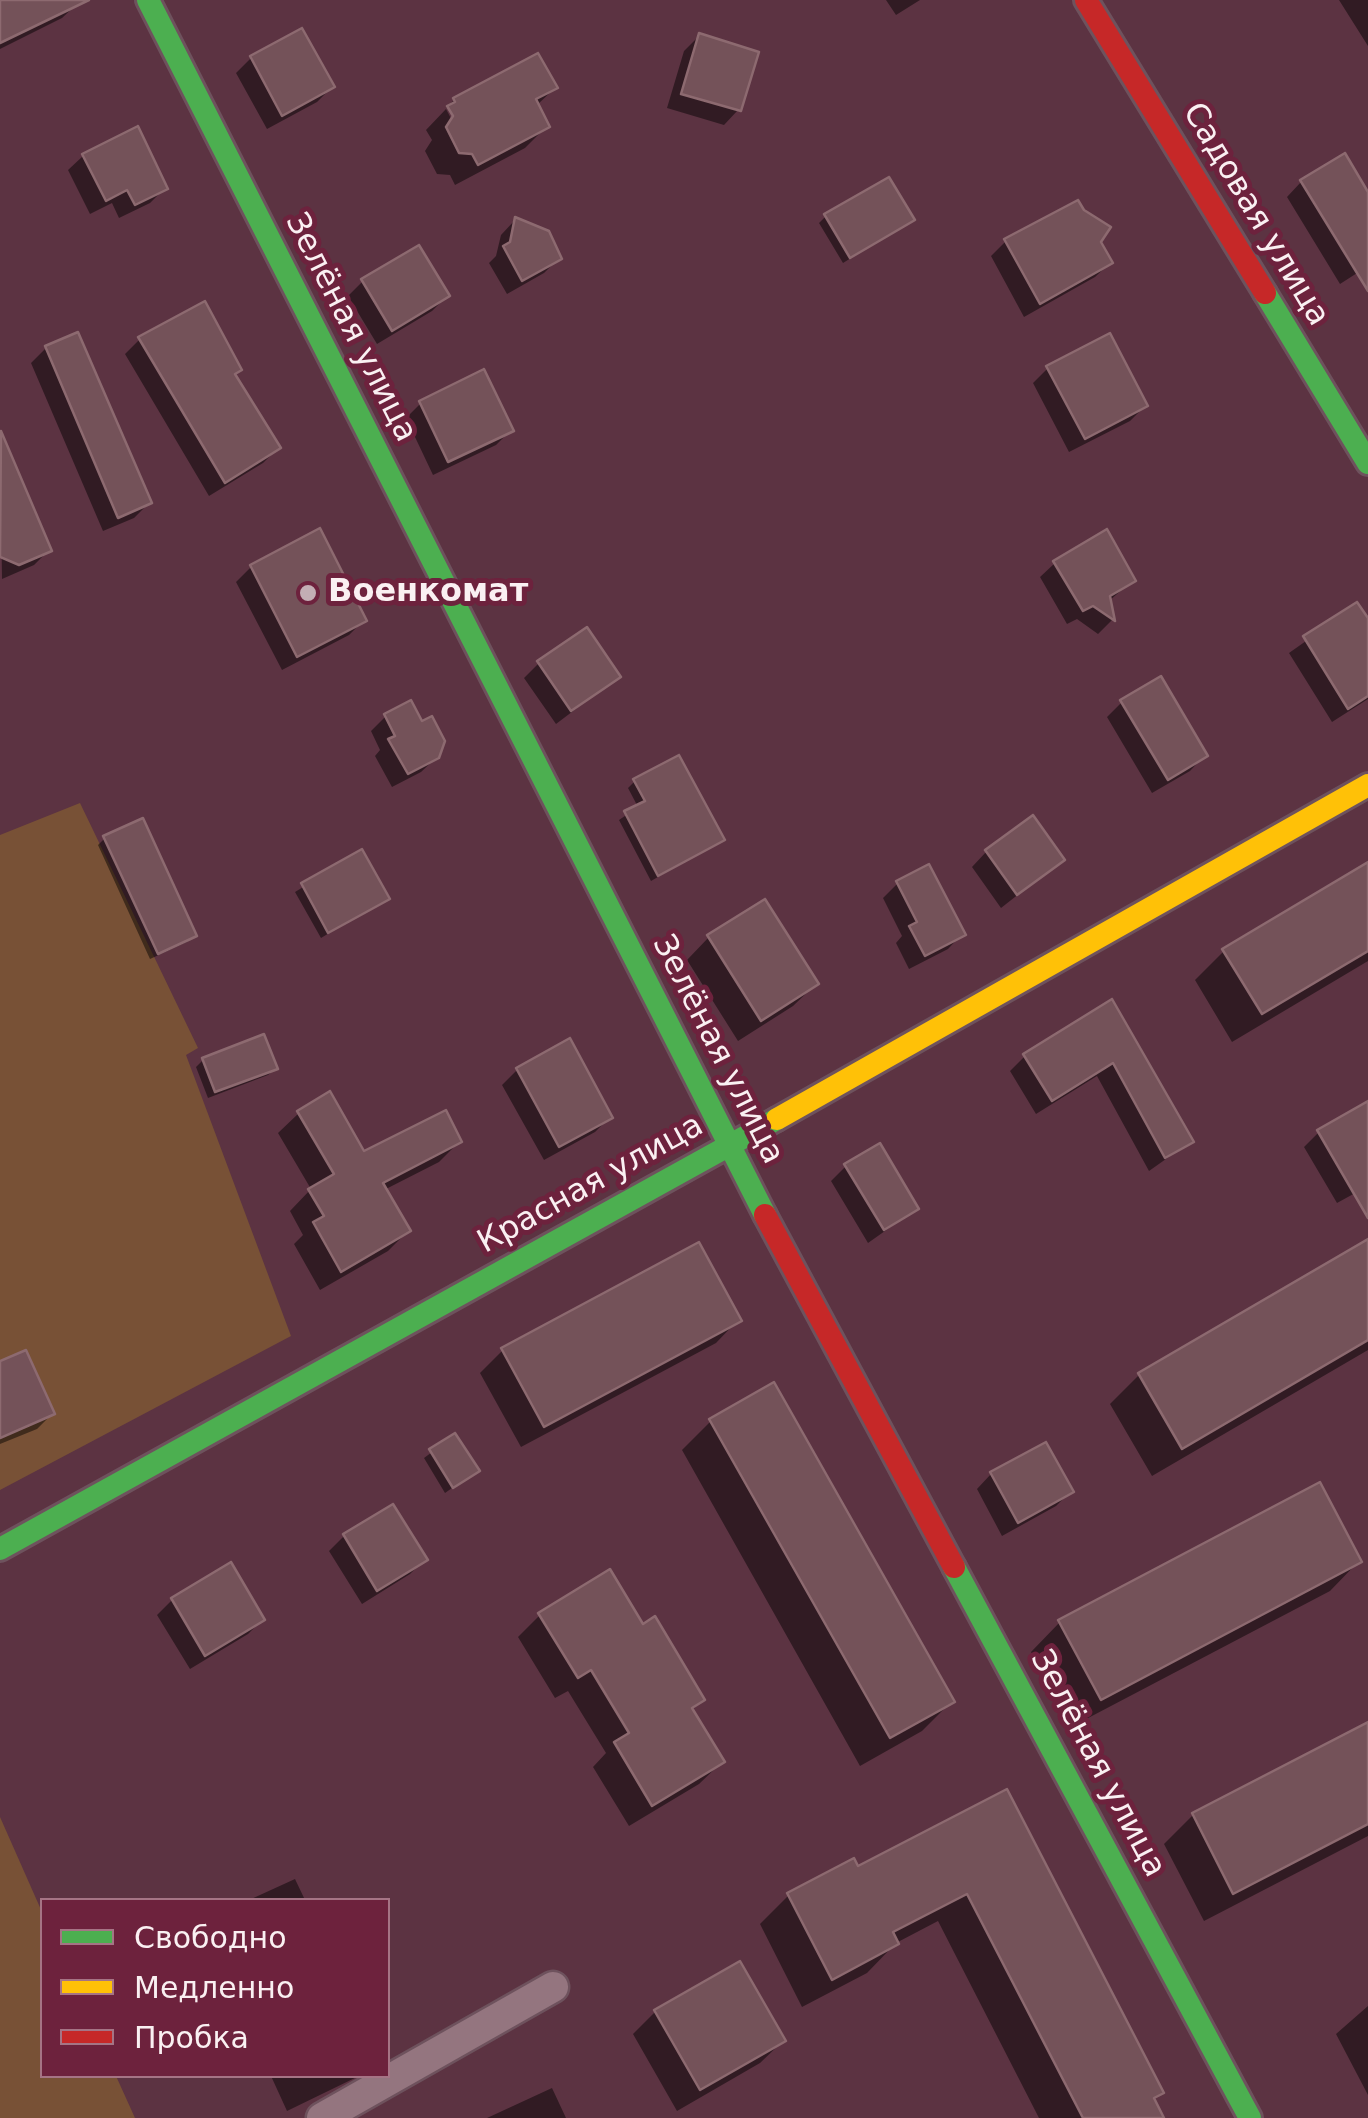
<!DOCTYPE html>
<meta charset="utf-8">
<style>
body{margin:0}
#map{position:relative;width:1368px;height:2118px;overflow:hidden;background:#5c3342;font-family:"DejaVu Sans",sans-serif}
canvas{display:block}
.legend{position:absolute;left:40px;top:1898px;width:350px;height:180px;box-sizing:border-box;background:#6d223d;border:2px solid #a57485;margin:0;padding:12px 18px;list-style:none;font-size:30px;color:#faf0f2}
.legend li{display:flex;align-items:center;gap:20px;height:50px}
.legend b{width:50px;border:2px solid #a57485}
</style>
<div id="map">
<canvas width="1368" height="2118"></canvas>
<ul class="legend">
<li><b style="height:12px;background:#4caf50"></b>Свободно</li>
<li><b style="height:12px;background:#ffc107"></b>Медленно</li>
<li><b style="height:12px;background:#c62828"></b>Пробка</li>
</ul>
</div>
<script>
const ctx = document.querySelector('canvas').getContext('2d');
ctx.lineJoin = 'round';
function fill(path, color) {
  ctx.fillStyle = color;
  ctx.fill(path, 'evenodd');
}
function toPath(rows) {
  const path = new Path2D();
  for (const r of rows) {
    path.moveTo(r[0], r[1]);
    for (let i = 2; i < r.length; i += 2) path.lineTo(r[i], r[i + 1]);
  }
  return path;
}
function strokePath(path, color, width, dash) {
  ctx.strokeStyle = color;
  ctx.lineWidth = width;
  ctx.lineCap = dash ? 'butt' : 'round';
  ctx.setLineDash(dash || []);
  ctx.stroke(path);
}
function label(font, color, halo, rows, align = 'center') {
  ctx.font = font + ' "DejaVu Sans",sans-serif';
  ctx.lineWidth = 10;
  ctx.setLineDash([]);
  ctx.textBaseline = 'middle';
  ctx.strokeStyle = halo;
  ctx.fillStyle = color;
  for (const [text, x, y, turn = 0] of rows) {
    ctx.save();
    ctx.translate(x, y);
    ctx.rotate((+turn || 0) * Math.PI / 180);
    ctx.textAlign = isNaN(turn) ? turn : align;
    if (halo) ctx.strokeText(text, 0, 0);
    ctx.fillText(text, 0, 0);
    ctx.restore();
  }
}
const green = toPath([
 [80,803,198,1048,186,1055,291,1336,0,1490,0,835],
 [0,1817,42,1912,42,2076,116,2076,135,2118,0,2118]
]);
const shadow = toPath([
 [0,0,75,0,77,4,62,18,0,49],
 [886,0,920,0,896,15],
 [1339,0,1368,0,1368,46],
 [302,31,332,87,317,102,267,129,236,73,251,58],
 [699,36,738,110,724,125,667,108,684,51],
 [555,88,536,106,547,126,525,148,455,185,450,175,437,174,425,151,432,140,426,130,446,109,456,128,451,108,446,108,454,100],
 [83,156,165,188,150,203,119,218,112,203,90,214,68,170],
 [1301,182,1368,196,1368,266,1340,284,1287,197],
 [826,216,912,220,843,263,819,223],
 [515,220,559,258,544,273,507,294,489,263,496,256,501,235],
 [1006,241,1098,242,1110,263,1095,277,1024,317,991,256],
 [363,281,447,296,432,311,377,344,348,296],
 [77,335,149,503,134,518,103,531,31,363,46,348],
 [140,339,233,375,278,448,263,463,209,496,125,354],
 [1048,368,1145,406,1130,421,1069,452,1033,383],
 [421,403,511,430,496,445,433,475,406,418],
 [0,438,49,550,34,565,2,579],
 [1055,563,1133,580,1109,601,1112,620,1098,634,1077,619,1067,624,1040,577],
 [251,567,364,620,349,635,282,670,236,582],
 [1357,605,1368,623,1368,699,1332,722,1289,653],
 [539,663,618,677,556,724,524,678],
 [1122,702,1204,756,1190,771,1152,793,1107,717],
 [386,716,437,757,421,772,392,787,375,756,380,750,371,731],
 [635,781,722,840,651,881,619,820,638,807,628,788],
 [105,838,194,935,187,942,150,959,98,845],
 [361,852,387,898,321,938,295,892],
 [986,852,1062,860,1001,908,972,867],
 [1368,865,1368,961,1232,1042,1195,980,1224,951],
 [898,883,962,934,948,949,909,969,896,943,902,936,883,898],
 [709,937,816,984,793,1006,738,1041,687,960],
 [1111,1003,1190,1142,1149,1171,1097,1076,1036,1114,1010,1071,1025,1056],
 [203,1060,275,1069,268,1075,208,1098,196,1067],
 [517,1070,610,1117,595,1132,544,1160,502,1085],
 [1368,1104,1368,1186,1337,1203,1304,1147,1319,1132],
 [299,1113,363,1154,459,1142,439,1162,384,1190,408,1231,388,1251,320,1290,294,1244,303,1235,290,1211,311,1189,278,1133],
 [846,1166,916,1209,868,1243,831,1181],
 [1368,1241,1368,1350,1152,1476,1110,1404,1139,1375],
 [738,1320,716,1343,521,1447,480,1373,503,1350],
 [0,1364,52,1414,37,1429,0,1444],
 [711,1421,951,1702,922,1731,860,1766,682,1450],
 [454,1436,476,1471,445,1493,424,1458],
 [991,1474,1071,1491,1056,1506,1002,1536,977,1489],
 [392,1507,424,1560,410,1574,362,1604,329,1551,344,1536],
 [1359,1561,1330,1591,1071,1727,1031,1652,1060,1622],
 [230,1566,262,1620,248,1634,190,1669,157,1615,172,1600],
 [540,1615,642,1627,702,1700,691,1711,722,1762,699,1784,629,1826,593,1767,606,1753,568,1691,555,1698,518,1637],
 [1368,1725,1368,1836,1204,1921,1164,1844,1193,1815],
 [1006,1793,1161,2093,1153,2101,1161,2118,1039,2118,938,1921,896,1943,867,1973,802,2007,760,1924,789,1895,857,1869],
 [295,1879,305,1900,249,1900],
 [1368,2006,1368,2095,1336,2034],
 [655,2012,783,2041,760,2063,677,2111,633,2034],
 [271,2076,359,2076,287,2111],
 [552,2088,566,2118,487,2118]
]);
const building = toPath([
 [0,0,89,0,0,43,0,0],
 [302,28,335,87,282,116,250,56,302,28],
 [699,33,759,52,741,111,681,94,699,33],
 [538,53,558,88,536,99,550,127,478,165,472,154,459,153,446,127,453,116,447,106,455,102,453,98,538,53],
 [138,126,168,189,135,205,127,190,106,201,82,154,138,126],
 [1345,153,1368,192,1368,291,1300,180,1345,153],
 [889,177,915,220,850,258,824,214,889,177],
 [1078,200,1084,210,1111,227,1101,242,1113,263,1040,304,1004,239,1078,200],
 [515,217,549,231,562,259,522,281,503,246,510,242,515,217],
 [419,245,450,296,392,331,361,279,419,245],
 [205,301,242,370,235,374,281,448,225,483,138,337,205,301],
 [78,332,152,503,118,518,45,346,78,332],
 [1110,333,1148,406,1085,439,1046,366,1110,333],
 [484,369,514,431,448,462,419,401,484,369],
 [1,431,52,551,19,565,0,557,1,431],
 [320,528,367,621,297,657,250,565,320,528],
 [1107,529,1136,581,1110,596,1115,621,1093,606,1083,611,1053,561,1107,529],
 [1357,602,1368,618,1368,696,1348,709,1303,636,1357,602],
 [587,627,621,677,571,711,537,661,587,627],
 [1161,676,1208,756,1168,780,1120,700,1161,676],
 [411,700,422,721,432,716,445,741,439,758,408,774,388,739,395,736,384,714,411,700],
 [679,755,725,840,658,876,624,811,645,801,633,779,679,755],
 [1033,815,1065,860,1017,895,985,850,1033,815],
 [143,818,197,936,158,954,103,836,143,818],
 [362,849,390,899,328,933,301,883,362,849],
 [1368,862,1368,951,1262,1014,1222,949,1368,862],
 [929,864,966,935,925,956,909,926,917,922,896,881,929,864],
 [765,899,819,984,761,1021,707,935,765,899],
 [1112,999,1194,1142,1165,1158,1113,1063,1052,1101,1023,1054,1112,999],
 [264,1034,278,1069,215,1092,202,1058,264,1034],
 [570,1038,613,1118,559,1147,516,1068,570,1038],
 [330,1091,364,1151,446,1110,462,1142,383,1183,411,1231,341,1272,313,1222,324,1216,308,1189,334,1174,297,1111,330,1091],
 [1368,1101,1368,1218,1317,1130,1368,1101],
 [880,1143,919,1209,884,1230,844,1164,880,1143],
 [1368,1239,1368,1340,1182,1449,1138,1373,1368,1239],
 [699,1242,742,1321,544,1427,501,1348,699,1242],
 [26,1350,55,1414,0,1438,0,1361,26,1350],
 [774,1382,955,1702,890,1738,709,1419,774,1382],
 [455,1433,480,1471,453,1488,429,1449,455,1433],
 [1046,1442,1074,1492,1018,1523,990,1472,1046,1442],
 [1320,1482,1362,1562,1101,1700,1058,1620,1320,1482],
 [393,1504,428,1560,377,1591,343,1534,393,1504],
 [231,1562,265,1620,205,1656,171,1598,231,1562],
 [610,1569,643,1624,655,1616,705,1700,692,1708,725,1762,652,1806,614,1742,629,1733,591,1670,578,1678,538,1613,610,1569],
 [1368,1722,1368,1824,1233,1894,1192,1813,1368,1722],
 [1007,1789,1164,2093,1154,2098,1164,2118,1083,2118,967,1894,893,1932,899,1944,832,1980,787,1893,854,1858,858,1866,1007,1789],
 [740,1961,786,2041,700,2090,654,2010,740,1961]
]);
const street = toPath([
 [322,2118,553,1987]
]);
const fast = toPath([
 [148,0,765,1215],
 [1265,293,1368,463],
 [0,1549,777,1119],
 [954,1567,1250,2118]
]);
const slow = toPath([
 [777,1119,1368,785]
]);
const jam = toPath([
 [1086,0,1265,293],
 [765,1215,954,1567]
]);
const markers = [
 [308,593,10,"#c3aeb4"]
];
const streetNames = [
 ["Садовая улица",1255,215,59],
 ["Зелёная улица",350,328,63],
 ["Зелёная улица",717,1050,63],
 ["Красная улица",591,1185,-29],
 ["Зелёная улица",1097,1764,62]
];
const poiNames = [
 ["Военкомат",328,593]
];
fill(green, '#785136');
fill(shadow, '#0007');
fill(building, '#745259');
strokePath(building, '#8d6a70', 2.5);
strokePath(street, '#6e525d', 35);
strokePath(fast, '#6e525d', 28);
strokePath(slow, '#6e525d', 28);
strokePath(jam, '#6e525d', 28);
strokePath(street, '#94757f', 30);
strokePath(fast, '#4caf50', 22);
strokePath(slow, '#ffc107', 22);
strokePath(jam, '#c62828', 22);
for (const [x, y, r, color] of markers) {
  const dot = new Path2D();
  dot.arc(x, y, r, 0, 2 * Math.PI);
  ctx.fillStyle = color;
  ctx.fill(dot);
  strokePath(dot, '#6d223d', 4);
}
label('32px', '#faf0f2', '#6d223d', streetNames);
label('bold 32px', '#faf0f2', '#6d223d', poiNames, 'left');
</script>
